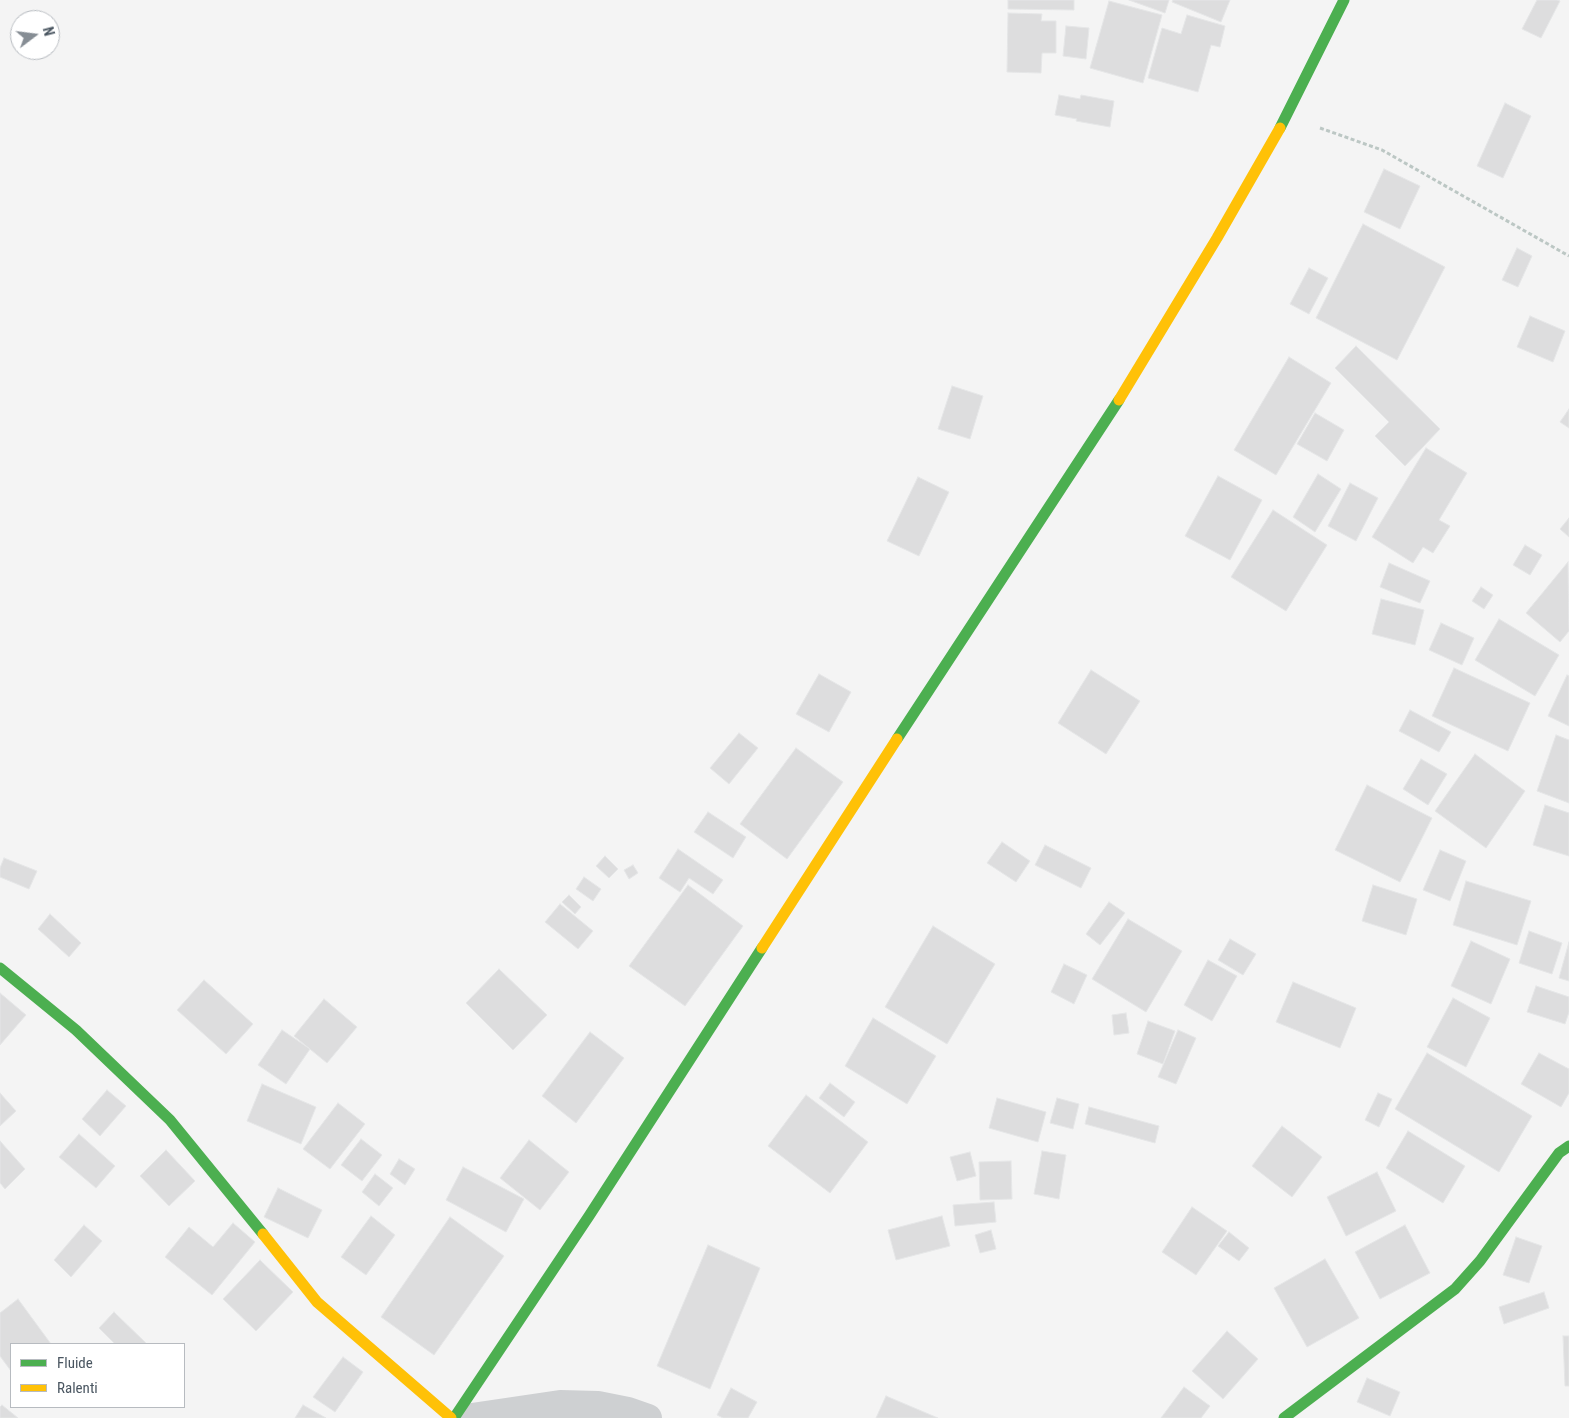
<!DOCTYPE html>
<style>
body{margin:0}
#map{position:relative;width:1569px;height:1418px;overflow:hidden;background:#f4f4f4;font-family:"Roboto Condensed",sans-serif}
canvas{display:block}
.legend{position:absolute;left:10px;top:1343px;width:175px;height:65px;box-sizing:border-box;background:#fff;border:1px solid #b7bbc0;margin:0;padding:6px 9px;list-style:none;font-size:15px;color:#4a5661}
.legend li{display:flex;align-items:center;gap:10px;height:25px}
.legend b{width:25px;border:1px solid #b7bbc0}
.north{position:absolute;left:10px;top:10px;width:50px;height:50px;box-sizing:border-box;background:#fff;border:1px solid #b7bbc0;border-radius:50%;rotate:75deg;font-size:14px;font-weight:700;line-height:20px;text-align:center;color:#4a5661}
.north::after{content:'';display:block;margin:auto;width:18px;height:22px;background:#868d94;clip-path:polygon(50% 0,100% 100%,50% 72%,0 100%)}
</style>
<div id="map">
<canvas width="1569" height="1418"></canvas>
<ul class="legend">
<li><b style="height:6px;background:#4caf50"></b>Fluide</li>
<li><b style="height:6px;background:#ffc107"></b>Ralenti</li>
</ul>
<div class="north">N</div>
</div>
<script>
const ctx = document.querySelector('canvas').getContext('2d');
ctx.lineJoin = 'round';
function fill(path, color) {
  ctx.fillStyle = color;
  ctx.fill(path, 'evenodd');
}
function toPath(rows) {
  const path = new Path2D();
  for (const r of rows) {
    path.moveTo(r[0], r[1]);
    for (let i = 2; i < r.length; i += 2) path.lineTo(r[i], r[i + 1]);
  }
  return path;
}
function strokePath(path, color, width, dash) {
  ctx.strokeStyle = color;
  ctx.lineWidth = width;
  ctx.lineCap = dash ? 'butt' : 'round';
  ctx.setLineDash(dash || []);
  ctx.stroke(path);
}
const building = toPath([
 [1008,0,1074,0,1074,10,1008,9,1008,0],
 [1129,0,1169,0,1165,13,1129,0],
 [1173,0,1230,0,1221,22,1172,2,1173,0],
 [1537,0,1557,0,1560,1,1541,38,1522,29,1537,0],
 [1109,1,1162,15,1143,83,1090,68,1109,1],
 [1008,13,1042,14,1041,21,1056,21,1056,53,1042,53,1041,73,1007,72,1008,13],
 [1187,15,1225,26,1220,47,1211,45,1198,92,1148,78,1162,28,1181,34,1187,15],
 [1066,26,1089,28,1086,59,1063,56,1066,26],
 [1059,95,1080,99,1081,95,1114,101,1110,127,1076,121,1077,119,1055,115,1059,95],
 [1505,103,1531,116,1503,178,1477,166,1505,103],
 [1384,169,1420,186,1400,229,1364,212,1384,169],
 [1363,224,1445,267,1397,360,1316,318,1363,224],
 [1517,248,1532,256,1518,287,1502,280,1517,248],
 [1309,268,1328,278,1309,314,1290,304,1309,268],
 [1530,316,1565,331,1553,362,1517,347,1530,316],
 [1356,346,1440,429,1405,466,1375,436,1389,422,1335,368,1356,346],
 [1289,357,1331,383,1276,475,1234,450,1289,357],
 [952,386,983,396,970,439,938,429,952,386],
 [1569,409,1569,428,1560,422,1569,409],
 [1315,413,1344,430,1327,461,1297,444,1315,413],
 [1426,448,1467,473,1439,520,1450,526,1433,553,1423,547,1413,563,1372,537,1426,448],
 [1318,474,1341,489,1315,532,1293,517,1318,474],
 [1218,476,1262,500,1230,560,1185,536,1218,476],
 [918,477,949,492,919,556,887,541,918,477],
 [1350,483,1378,498,1356,541,1328,526,1350,483],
 [1273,510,1327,545,1286,611,1231,577,1273,510],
 [1569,518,1569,537,1560,529,1569,518],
 [1525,545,1542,555,1530,575,1513,565,1525,545],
 [1568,562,1569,631,1560,642,1526,613,1568,562],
 [1389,563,1430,581,1420,603,1380,587,1389,563],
 [1481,587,1493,595,1484,609,1472,601,1481,587],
 [1381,599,1424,610,1415,645,1372,634,1381,599],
 [1499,619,1559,655,1535,696,1475,660,1499,619],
 [1441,623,1474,638,1462,665,1429,650,1441,623],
 [1454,668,1530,703,1508,751,1432,716,1454,668],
 [1091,670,1140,701,1106,754,1058,723,1091,670],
 [819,674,851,692,829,732,796,714,819,674],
 [1567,675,1569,676,1569,726,1548,716,1567,675],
 [1410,710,1451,732,1439,752,1399,731,1410,710],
 [739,733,758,748,729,784,710,768,739,733],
 [1556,735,1569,740,1569,803,1537,791,1556,735],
 [796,748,843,782,787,859,740,824,796,748],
 [1475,754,1525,791,1486,848,1435,811,1475,754],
 [1421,759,1447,774,1428,805,1403,789,1421,759],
 [1367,785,1432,818,1400,882,1335,850,1367,785],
 [1545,805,1569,813,1569,856,1533,845,1545,805],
 [708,812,746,837,733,858,694,832,708,812],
 [1002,842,1030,861,1016,882,987,863,1002,842],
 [1045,845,1091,868,1081,888,1035,865,1045,845],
 [678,849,723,880,713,894,689,878,680,892,659,878,678,849],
 [1440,850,1466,861,1450,901,1423,890,1440,850],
 [605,856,618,869,609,878,596,866,605,856],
 [4,858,37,871,29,889,0,877,0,868,4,858],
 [633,865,638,873,629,879,624,870,633,865],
 [584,877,601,889,593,901,576,889,584,877],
 [1466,881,1531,901,1517,945,1453,925,1466,881],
 [688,885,743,926,685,1006,629,966,688,885],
 [1373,885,1417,899,1406,935,1362,921,1373,885],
 [569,895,581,907,575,914,562,902,569,895],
 [1109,902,1125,913,1100,945,1086,934,1109,902],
 [560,904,593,931,578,949,545,922,560,904],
 [50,914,81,943,69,957,38,929,50,914],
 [1128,919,1182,951,1146,1012,1092,979,1128,919],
 [933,926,995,964,947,1044,885,1007,933,926],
 [1529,931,1562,943,1552,974,1519,963,1529,931],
 [1230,939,1256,954,1243,975,1218,960,1230,939],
 [1471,941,1510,959,1491,1004,1451,986,1471,941],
 [1569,942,1569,981,1559,978,1569,942],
 [1208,960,1237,976,1212,1021,1184,1005,1208,960],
 [1064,964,1087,975,1074,1004,1051,992,1064,964],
 [499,969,547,1015,513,1050,466,1003,499,969],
 [204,980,253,1024,226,1054,177,1010,204,980],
 [1293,982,1356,1008,1340,1048,1276,1022,1293,982],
 [1536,986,1569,997,1569,1012,1565,1024,1527,1012,1536,986],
 [0,993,26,1015,0,1045,0,993],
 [1453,998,1490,1018,1466,1067,1427,1047,1453,998],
 [324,999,357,1027,327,1063,294,1036,324,999],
 [1126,1013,1129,1033,1114,1035,1112,1015,1126,1013],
 [873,1018,936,1056,907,1104,845,1066,873,1018],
 [1148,1021,1175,1031,1163,1064,1137,1054,1148,1021],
 [282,1030,310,1049,286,1084,258,1065,282,1030],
 [1178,1030,1196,1038,1176,1084,1158,1077,1178,1030],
 [590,1032,624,1058,576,1123,542,1096,590,1032],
 [1427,1053,1532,1116,1499,1172,1395,1109,1427,1053],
 [1539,1053,1569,1069,1569,1093,1561,1107,1521,1084,1539,1053],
 [830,1083,855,1102,844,1117,819,1098,830,1083],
 [262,1084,316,1107,301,1144,247,1121,262,1084],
 [107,1090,126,1106,100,1136,82,1119,107,1090],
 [0,1093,16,1111,0,1126,0,1093],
 [1378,1093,1392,1099,1379,1127,1365,1120,1378,1093],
 [806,1095,868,1142,830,1193,768,1146,806,1095],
 [997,1098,1046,1112,1038,1142,989,1128,997,1098],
 [1057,1098,1079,1104,1073,1129,1050,1123,1057,1098],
 [338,1103,365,1124,330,1169,303,1149,338,1103],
 [1089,1107,1159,1126,1155,1143,1085,1124,1089,1107],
 [1282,1126,1322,1157,1292,1197,1252,1166,1282,1126],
 [1408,1131,1465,1166,1443,1203,1386,1168,1408,1131],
 [79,1134,115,1166,96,1188,59,1157,79,1134],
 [361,1139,382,1155,362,1181,341,1165,361,1139],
 [529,1140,569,1172,540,1210,500,1178,529,1140],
 [0,1141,25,1169,5,1189,0,1183,0,1141],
 [166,1150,195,1181,169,1206,140,1176,166,1150],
 [1042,1151,1066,1155,1059,1199,1034,1194,1042,1151],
 [970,1152,976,1176,957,1181,950,1157,970,1152],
 [399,1159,415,1169,405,1185,390,1174,399,1159],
 [1011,1161,1012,1199,980,1200,979,1162,1011,1161],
 [463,1167,524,1199,506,1232,446,1200,463,1167],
 [1377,1172,1396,1211,1346,1236,1327,1197,1377,1172],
 [375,1174,393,1188,379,1206,362,1192,375,1174],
 [278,1188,322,1210,308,1238,264,1217,278,1188],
 [994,1202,996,1222,955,1226,953,1205,994,1202],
 [1192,1207,1227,1231,1196,1275,1162,1252,1192,1207],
 [371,1216,395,1235,366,1275,341,1257,371,1216],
 [942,1216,950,1246,896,1260,888,1230,942,1216],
 [450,1217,504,1256,434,1355,381,1317,450,1217],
 [233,1223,255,1242,212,1295,165,1257,189,1227,213,1247,233,1223],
 [84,1225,102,1241,71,1277,54,1260,84,1225],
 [1405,1225,1430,1273,1380,1299,1355,1252,1405,1225],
 [991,1230,996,1249,980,1253,975,1235,991,1230],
 [1229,1232,1249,1248,1239,1261,1218,1246,1229,1232],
 [1516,1237,1542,1246,1529,1283,1503,1275,1516,1237],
 [708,1245,760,1268,710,1389,657,1366,708,1245],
 [1325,1259,1359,1318,1307,1347,1274,1288,1325,1259],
 [260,1260,293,1292,256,1331,223,1299,260,1260],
 [1544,1292,1549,1308,1504,1324,1499,1307,1544,1292],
 [18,1299,51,1344,11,1344,11,1371,0,1356,0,1313,18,1299],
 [114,1312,147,1344,115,1344,99,1328,114,1312],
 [1227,1331,1258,1359,1223,1399,1192,1371,1227,1331],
 [1563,1336,1569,1336,1569,1386,1565,1386,1563,1336],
 [343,1357,363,1372,335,1412,313,1397,343,1357],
 [1367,1378,1400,1392,1390,1416,1357,1402,1367,1378],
 [1184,1387,1210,1406,1201,1418,1161,1418,1184,1387],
 [731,1388,757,1402,748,1418,723,1418,717,1415,731,1388],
 [886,1396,938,1418,876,1418,886,1396],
 [2,1405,18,1418,0,1418,0,1407,2,1405],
 [303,1405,326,1418,295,1418,303,1405]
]);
const path = toPath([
 [1320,128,1382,150,1569,256]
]);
const street = toPath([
 [465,1418,560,1404,598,1405,628,1411,648,1418]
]);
const fast = toPath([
 [1280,128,1344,0],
 [897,739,1119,400],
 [0,968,76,1030,170,1120,263,1234],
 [454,1418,589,1216,762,948],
 [1284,1418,1455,1289,1480,1261,1559,1153,1569,1146]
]);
const slow = toPath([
 [1119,400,1217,238,1280,128],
 [762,948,897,739],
 [263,1234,317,1302,451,1418]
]);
fill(building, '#ddddde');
strokePath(building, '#e5e6e7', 1);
strokePath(path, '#bcc7c4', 3, [4, 2.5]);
strokePath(street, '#ced0d2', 28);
strokePath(fast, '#4caf50', 11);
strokePath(slow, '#ffc107', 11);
</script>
